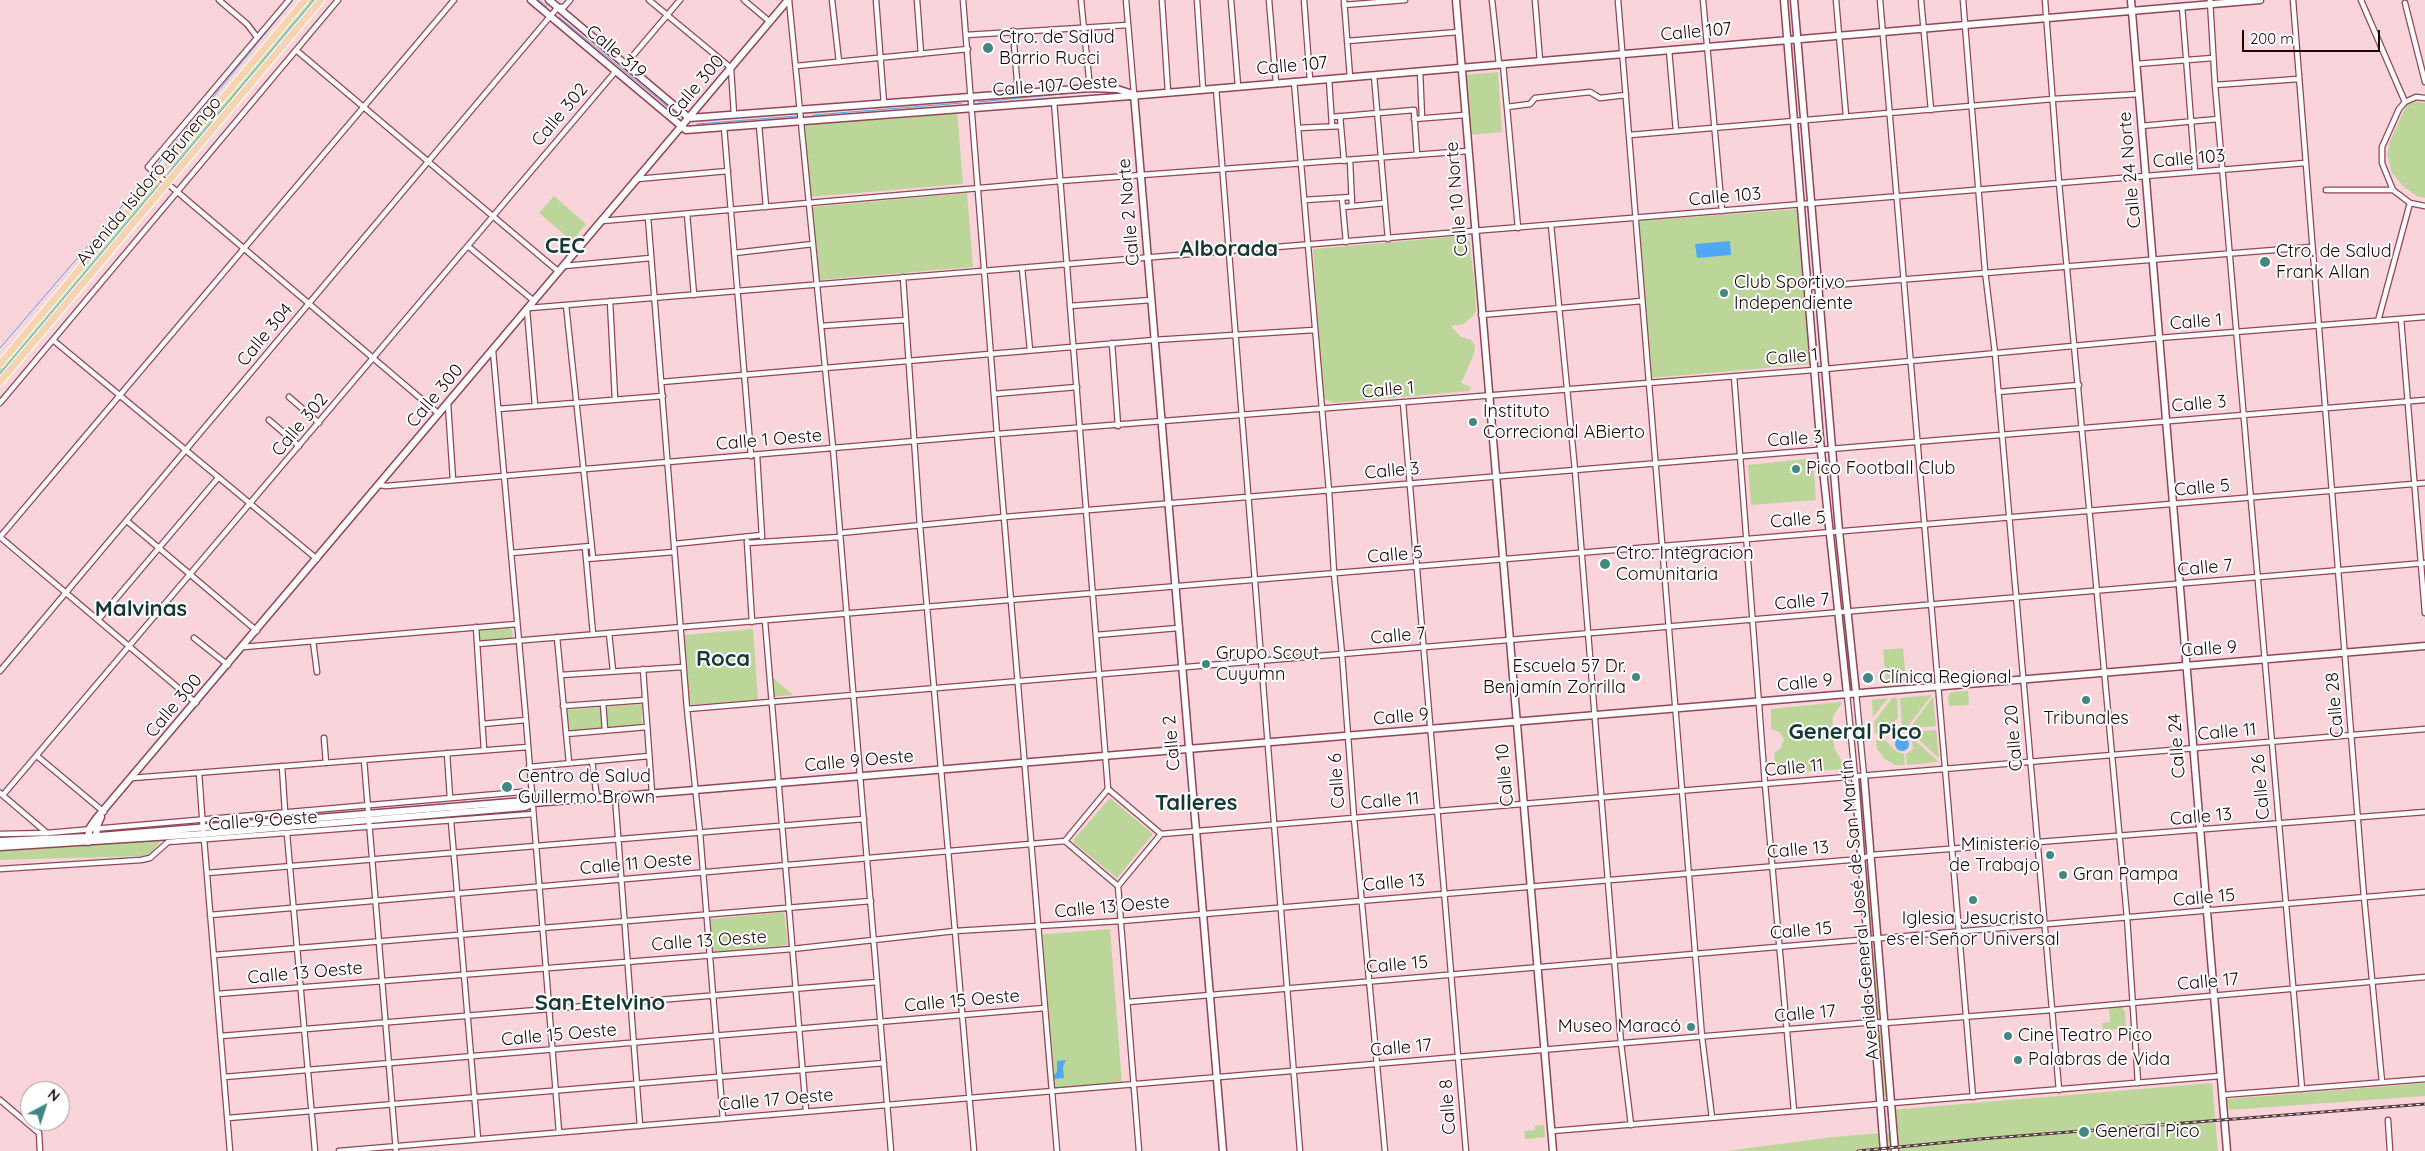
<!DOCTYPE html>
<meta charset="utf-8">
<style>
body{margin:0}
#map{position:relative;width:2425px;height:1151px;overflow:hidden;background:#f9d4da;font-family:Quicksand,sans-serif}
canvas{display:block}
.north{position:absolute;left:20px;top:1081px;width:50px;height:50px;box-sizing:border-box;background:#fff;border:1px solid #a69a9d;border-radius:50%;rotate:40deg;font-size:14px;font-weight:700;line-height:20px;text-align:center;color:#20030a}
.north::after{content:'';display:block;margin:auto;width:18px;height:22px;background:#418881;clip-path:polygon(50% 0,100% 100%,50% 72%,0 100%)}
.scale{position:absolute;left:2242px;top:30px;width:138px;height:22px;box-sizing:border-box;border:2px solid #20030a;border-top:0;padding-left:6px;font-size:15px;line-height:18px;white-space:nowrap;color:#20030a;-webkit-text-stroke:4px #fff;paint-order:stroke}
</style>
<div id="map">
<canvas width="2425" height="1151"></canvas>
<div class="north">N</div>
<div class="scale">200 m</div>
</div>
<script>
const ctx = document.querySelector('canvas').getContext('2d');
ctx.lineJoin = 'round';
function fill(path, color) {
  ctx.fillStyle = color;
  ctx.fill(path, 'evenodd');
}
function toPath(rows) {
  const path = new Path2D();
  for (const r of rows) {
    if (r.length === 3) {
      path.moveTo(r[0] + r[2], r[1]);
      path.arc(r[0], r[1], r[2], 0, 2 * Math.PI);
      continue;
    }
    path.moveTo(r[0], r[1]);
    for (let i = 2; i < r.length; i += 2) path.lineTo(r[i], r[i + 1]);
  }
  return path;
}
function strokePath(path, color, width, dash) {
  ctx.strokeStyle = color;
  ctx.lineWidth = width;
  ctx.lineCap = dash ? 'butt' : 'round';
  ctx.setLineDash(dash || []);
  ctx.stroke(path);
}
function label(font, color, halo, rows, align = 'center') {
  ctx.font = font + ' Quicksand,sans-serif';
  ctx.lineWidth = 4;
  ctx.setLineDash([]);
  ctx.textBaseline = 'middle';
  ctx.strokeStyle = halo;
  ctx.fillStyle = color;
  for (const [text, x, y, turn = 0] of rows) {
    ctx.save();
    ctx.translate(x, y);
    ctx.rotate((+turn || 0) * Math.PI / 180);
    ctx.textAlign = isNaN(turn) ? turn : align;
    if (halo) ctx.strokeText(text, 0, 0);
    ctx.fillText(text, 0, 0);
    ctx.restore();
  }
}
const green = toPath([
 [308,0,318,0,168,179,165,178,183,150],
 [1498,72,1502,132,1469,135,1464,75],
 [2415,101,2425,103,2425,198,2417,196,2404,187,2392,173,2387,154,2390,141,2406,106],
 [957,110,963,184,809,197,801,124],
 [157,182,160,183,160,187,0,379,0,367],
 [967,193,973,267,819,280,811,207],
 [554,196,586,224,572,241,539,213],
 [1798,209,1811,364,1651,378,1638,221],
 [1460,236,1469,239,1475,287,1476,311,1473,316,1464,324,1451,326,1461,337,1471,340,1475,345,1473,357,1461,383,1469,386,1471,389,1469,391,1335,403,1326,400,1323,396,1313,249],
 [1806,459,1813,461,1816,500,1751,505,1748,465],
 [508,627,512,630,513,635,510,639,483,642,479,640,479,629],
 [753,629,758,700,689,705,684,635],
 [1903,648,1906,682,1886,683,1883,650],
 [771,676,793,695,771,697],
 [1968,691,1969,705,1949,706,1948,696,1951,692],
 [1932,695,1908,726,1902,726,1900,698],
 [1933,697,1936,726,1910,728],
 [1888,698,1873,717,1872,700],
 [1892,698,1897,698,1898,718,1884,732,1875,734,1874,722],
 [1840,702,1842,703,1833,716,1832,731,1835,750,1847,769,1776,773,1774,753,1781,748,1784,739,1779,732,1771,729,1771,709],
 [642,704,642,725,569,731,567,710],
 [1936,730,1939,758,1910,732],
 [1912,738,1938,761,1937,762,1907,765,1906,754,1913,749],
 [1876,740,1885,740,1897,752,1904,754,1905,765,1895,765,1885,759,1877,749],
 [1858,784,1862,784,1868,848,1866,850,1864,849],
 [1110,798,1153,834,1117,878,1074,843,1074,839],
 [161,840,151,854,143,856,0,860,0,850],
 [1866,867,1869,870,1874,931,1871,933],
 [784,912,788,945,713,952,710,919],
 [1110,929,1122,1084,1048,1089,1036,935],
 [1874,949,1876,952,1880,1015,1876,1012,1871,951],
 [2121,1007,2125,1011,2126,1028,2103,1030,2102,1023,2110,1022,2109,1008],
 [1879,1031,1883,1033,1888,1095,1886,1097,1882,1094,1877,1034],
 [2212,1083,2218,1151,1727,1151,1833,1137,1893,1132,1891,1110],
 [2425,1083,2425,1096,2229,1110,2227,1099],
 [1544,1125,1545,1137,1525,1139,1524,1131,1535,1130,1535,1126]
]);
const water = toPath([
 [1730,241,1731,255,1697,258,1695,244],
 [1902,744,7],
 [1066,1060,1063,1067,1064,1078,1054,1079,1054,1075,1057,1072,1057,1061]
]);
const stream = toPath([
 [539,0,547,7],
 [559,17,680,117],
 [978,102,1094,91],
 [813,115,962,103],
 [697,124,797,116],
 [157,165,293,0],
 [168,174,314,0],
 [0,348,147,177],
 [0,374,158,186]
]);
const street = toPath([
 [219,0,247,24,257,37],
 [289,0,148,167,439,414],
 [649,0,731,68,734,115],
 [744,0,770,22],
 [789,0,833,448,891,1151],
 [832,0,839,62],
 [876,0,884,104],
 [917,0,921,54],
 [963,0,997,434,1057,1151],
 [1081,0,1090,88],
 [1126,0,1134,94],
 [1162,0,1168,92],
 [1197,0,1203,89],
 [1231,0,1238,86],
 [1269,0,1276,83],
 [1304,0,1310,80],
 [1344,0,1350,77],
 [1492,0,1499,64],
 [1535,0,1540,61],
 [1618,0,1702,1037,1712,1118],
 [1703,0,1722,211],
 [1836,0,1846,116],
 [1880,0,1973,1097],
 [1921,0,1931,110],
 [1963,0,1985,271,1995,353,2059,1090],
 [2045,0,2059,183,2127,917,2138,1083],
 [2210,0,2215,85,2302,1089],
 [2293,0,2364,897,2382,1082],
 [2361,0,2405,102],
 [2405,3,2425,82],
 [1344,5,1405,0],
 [2182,6,2195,172],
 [1013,31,1018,93],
 [966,35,1128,25],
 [1347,41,1458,32],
 [296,50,559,272],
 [1669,50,1676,131],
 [1503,64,1518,228],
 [2136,64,2213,58],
 [625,65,680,0],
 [796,66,968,49],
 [1420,71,1422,118],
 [1374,75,1388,239],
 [1329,79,1332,126],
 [1294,81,1329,491,1334,573,1342,654,1354,818,1385,1151],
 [2215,85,2298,79],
 [1216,88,1300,1151],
 [2425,98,2416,97,2405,102,2399,109,2382,147,2382,163,2393,190,2410,203,2425,206],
 [1054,101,1108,789],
 [1507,107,1530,104,1535,98,1590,92,1600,98,1626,95],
 [1340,116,1344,161],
 [1332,117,1414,110,1417,155],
 [1414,119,1465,115],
 [759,125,766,207],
 [2141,126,2218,119],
 [724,127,751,456],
 [1298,128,1341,126],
 [1630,135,2053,99,2139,94],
 [1350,160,1352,206],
 [637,179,728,171],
 [2326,190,2393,190],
 [1342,198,1346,242],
 [1304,200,1352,197],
 [1343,207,1385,203],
 [687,214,694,295],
 [648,217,687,709,700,833,723,1119],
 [602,221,1060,181,1468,151],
 [1551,225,1575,470,1621,1043,1631,1125],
 [469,247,534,301],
 [734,253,813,244],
 [564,266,651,258],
 [1022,268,1030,350],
 [903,277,920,526,974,1151],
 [1809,287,2312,247],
 [610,301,615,399],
 [566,305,593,558],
 [1070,306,1151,300],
 [529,308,2305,163],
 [527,310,535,405],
 [1481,315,1642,301],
 [2401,319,2425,613],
 [2378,321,2410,203],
 [821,326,906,320],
 [53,340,317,559],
 [1112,343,1118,426],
 [493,351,526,720,559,1132],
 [1734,376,1765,784,1794,1111],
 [661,382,1154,340,1314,330],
 [1998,392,2079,385],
 [994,394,1077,387],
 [289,397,319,423],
 [0,403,338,0],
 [1403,403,1466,1151],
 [448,404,453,480],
 [498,409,663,396],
 [269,420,299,446],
 [757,456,762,537],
 [380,485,386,486,997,434,1814,370,2159,338,2425,317],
 [127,521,257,631],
 [840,533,1004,517,2425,400],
 [747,541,752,622],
 [747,543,840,537],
 [674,544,762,535],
 [585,547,593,634],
 [511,553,591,546],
 [586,559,674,552],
 [98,620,218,478],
 [765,621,806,1111],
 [476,627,484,750],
 [609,633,613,671],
 [1096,635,1178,628],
 [557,637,569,763],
 [194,638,228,665],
 [313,641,317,672],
 [477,644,2425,483],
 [243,647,517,624],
 [643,669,652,793],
 [0,671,558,7,564,7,570,0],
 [561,675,683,667],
 [1856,693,1864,776],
 [1847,694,1855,777],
 [196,703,0,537,454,0],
 [603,703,605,730],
 [563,706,645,700],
 [687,709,2425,563],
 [482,724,526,720],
 [566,734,647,727],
 [324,738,326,763],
 [447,753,450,798],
 [37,756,104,812],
 [364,760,396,1151],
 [592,761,597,798],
 [282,766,285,812],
 [529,767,649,756],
 [199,773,203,829],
 [132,778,528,747],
 [1108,789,1161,834,2425,729],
 [0,793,47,833],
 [3,795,615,72],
 [615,796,640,1126],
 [451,821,478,1139],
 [0,834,47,833,532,791],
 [287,834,315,1151],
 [204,839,230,1151],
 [1065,841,1118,886],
 [0,869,141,860,150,858,168,842,533,814],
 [207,873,864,819],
 [1118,886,1139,1151],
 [1118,886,1161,834],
 [210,915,1065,841,1108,789],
 [214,955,871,901],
 [217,994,792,949,955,931,1121,921,1861,859,1871,855,2425,812],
 [1128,1002,2425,892],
 [221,1036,877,982],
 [224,1077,1045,1008],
 [2222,1095,2425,1079],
 [0,1100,39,1133,40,1151],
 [228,1118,884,1063],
 [2388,1120,2390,1151],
 [1552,1131,2220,1076],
 [339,1151,1874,1022,1885,1023,2052,1010,2425,977]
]);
const secondary = toPath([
 [531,0,686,130,1118,97,2260,0],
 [549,0,689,118,1090,88,1117,89,1133,94],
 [1456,0,1553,1151],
 [1784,0,1821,451,1847,694],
 [1794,0,1839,531,1856,693],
 [2131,0,2227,1151],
 [1134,94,1223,1151],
 [1864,776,1895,1151],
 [1855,777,1884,1151],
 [96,839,97,826,101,817],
 [0,841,87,837,524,801,533,803,695,790,2425,646],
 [88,842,89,829,95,820,788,0],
 [0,847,203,834,525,807,533,803]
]);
const primary = toPath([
 [0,364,305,0],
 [0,382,321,0]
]);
const rail = toPath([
 [1858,1151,1980,1139,2425,1104]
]);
const markers = [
 [988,48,6,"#418881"],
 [2265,262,6,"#418881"],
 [1724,293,5,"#418881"],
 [1473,422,5,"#418881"],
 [1796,469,5,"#418881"],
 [1605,564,6,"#418881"],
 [1206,664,5,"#418881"],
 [1636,677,5,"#418881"],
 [1868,678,6,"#418881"],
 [2086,700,5,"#418881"],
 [507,787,6,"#418881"],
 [2050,855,5,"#418881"],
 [2063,875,5,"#418881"],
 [1973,900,5,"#418881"],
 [1691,1027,5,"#418881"],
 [2008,1036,5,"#418881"],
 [2018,1060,5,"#418881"],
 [2084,1132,6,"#418881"]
];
const streetNames = [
 ["Calle 107",1696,32,-5],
 ["Calle 319",616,52,40],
 ["Calle 107",1292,66,-5],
 ["Calle 107 Oeste",1055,86,-4],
 ["Calle 300",696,87,-50],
 ["Calle 302",560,115,-50],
 ["Calle 103",2189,159,-5],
 ["Calle 24 Norte",2130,170,-95],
 ["Avenida Isidoro Brunengo",149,181,-50],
 ["Calle 103",1725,197,-5],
 ["Calle 10 Norte",1457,199,-95],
 ["Calle 2 Norte",1129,212,-95],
 ["Calle 1",2196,322,-4],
 ["Calle 304",265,335,-50],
 ["Calle 1",1792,357,-5],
 ["Calle 1",1388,390,-5],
 ["Calle 300",435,396,-50],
 ["Calle 3",2199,404,-5],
 ["Calle 302",300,425,-50],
 ["Calle 3",1795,439,-4],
 ["Calle 1 Oeste",769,440,-5],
 ["Calle 3",1392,471,-5],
 ["Calle 5",2202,488,-5],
 ["Calle 5",1798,520,-5],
 ["Calle 5",1395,555,-5],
 ["Calle 7",2205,568,-5],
 ["Calle 7",1802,602,-5],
 ["Calle 7",1398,636,-5],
 ["Calle 9",2209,649,-4],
 ["Calle 9",1805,683,-6],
 ["Calle 28",2335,705,-95],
 ["Calle 300",174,706,-50],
 ["Calle 9",1401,717,-5],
 ["Calle 11",2227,732,-5],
 ["Calle 20",2014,738,-95],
 ["Calle 2",1172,743,-95],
 ["Calle 24",2177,746,-94],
 ["Calle 9 Oeste",859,761,-5],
 ["Calle 11",1794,768,-5],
 ["Calle 10",1505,775,-95],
 ["Calle 6",1337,781,-94],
 ["Calle 26",2261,787,-95],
 ["Calle 11",1390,801,-5],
 ["Calle 13",2201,817,-5],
 ["Calle 9 Oeste",263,821,-4],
 ["Calle 13",1798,850,-5],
 ["Calle 11 Oeste",636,864,-5],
 ["Calle 13",1394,883,-5],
 ["Calle 15",2204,898,-5],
 ["Calle 13 Oeste",1112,907,-5],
 ["Avenida General José de San Martín",1860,910,-95],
 ["Calle 15",1801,931,-5],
 ["Calle 13 Oeste",709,941,-4],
 ["Calle 15",1397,965,-5],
 ["Calle 13 Oeste",305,973,-5],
 ["Calle 17",2208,982,-5],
 ["Calle 15 Oeste",962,1001,-5],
 ["Calle 17",1805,1014,-5],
 ["Calle 15 Oeste",559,1035,-5],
 ["Calle 17",1401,1048,-5],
 ["Calle 17 Oeste",776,1100,-5],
 ["Calle 8",1448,1107,-94]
];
const poiNames = [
 ["Ctro. de Salud",999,38],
 ["Barrio Rucci",999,59],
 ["Ctro. de Salud",2276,252],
 ["Frank Allan",2276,273],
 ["Club Sportivo",1734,283],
 ["Independiente",1734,304],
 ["Instituto",1483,412],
 ["Correcional ABierto",1483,433],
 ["Pico Football Club",1806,469],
 ["Ctro. Integracion",1616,554],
 ["Comunitaria",1616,575],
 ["Grupo Scout",1216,654],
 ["Cuyumn",1216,675],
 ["Escuela 57 Dr.",1626,667,"right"],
 ["Benjamín Zorrilla",1626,688,"right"],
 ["Clínica Regional",1879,678],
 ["Tribunales",2086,719,"center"],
 ["Centro de Salud",518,777],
 ["Guillermo Brown",518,798],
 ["Ministerio",2040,845,"right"],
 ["de Trabajo",2040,866,"right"],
 ["Gran Pampa",2073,875],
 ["Iglesia Jesucristo",1973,919,"center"],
 ["es el Señor Universal",1973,940,"center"],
 ["Museo Maracó",1681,1027,"right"],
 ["Cine Teatro Pico",2018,1036],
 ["Palabras de Vida",2028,1060],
 ["General Pico",2095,1132]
];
const districtNames = [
 ["CEC",565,246],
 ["Alborada",1229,249],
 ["Malvinas",141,609],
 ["Roca",723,659],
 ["General Pico",1855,732],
 ["Talleres",1196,803],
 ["San Etelvino",600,1003]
];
fill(green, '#bbd698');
fill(water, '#4fa8f4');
strokePath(stream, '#4fa8f4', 1);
strokePath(street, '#924557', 7);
strokePath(secondary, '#924557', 9);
strokePath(primary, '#fff', 9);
strokePath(street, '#fff', 4.5);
strokePath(secondary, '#fff', 6);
strokePath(primary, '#f6d4b1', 7);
strokePath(rail, '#593a41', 3);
strokePath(rail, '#fff', 1, [4]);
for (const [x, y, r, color] of markers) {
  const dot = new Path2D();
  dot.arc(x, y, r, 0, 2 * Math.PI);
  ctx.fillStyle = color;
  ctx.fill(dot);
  strokePath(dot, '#fff', 2);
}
label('18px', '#20030a', '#fff', streetNames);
label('18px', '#20030a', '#fff', poiNames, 'left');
label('bold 22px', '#173936', '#fff', districtNames);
</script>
